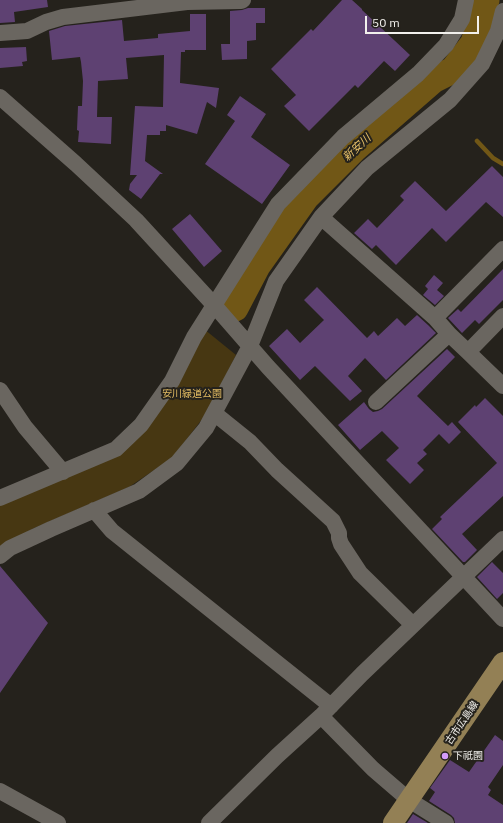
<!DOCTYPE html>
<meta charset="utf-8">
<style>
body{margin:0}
#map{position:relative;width:503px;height:823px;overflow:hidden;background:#25221c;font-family:"IBM Plex Sans",sans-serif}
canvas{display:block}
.scale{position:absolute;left:365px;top:16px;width:114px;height:18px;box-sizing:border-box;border:2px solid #f2f0ec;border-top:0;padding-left:5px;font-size:12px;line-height:14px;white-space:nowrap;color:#f2f0ec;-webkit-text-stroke:3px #25221c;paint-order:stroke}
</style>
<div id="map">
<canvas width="503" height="823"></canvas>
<div class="scale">50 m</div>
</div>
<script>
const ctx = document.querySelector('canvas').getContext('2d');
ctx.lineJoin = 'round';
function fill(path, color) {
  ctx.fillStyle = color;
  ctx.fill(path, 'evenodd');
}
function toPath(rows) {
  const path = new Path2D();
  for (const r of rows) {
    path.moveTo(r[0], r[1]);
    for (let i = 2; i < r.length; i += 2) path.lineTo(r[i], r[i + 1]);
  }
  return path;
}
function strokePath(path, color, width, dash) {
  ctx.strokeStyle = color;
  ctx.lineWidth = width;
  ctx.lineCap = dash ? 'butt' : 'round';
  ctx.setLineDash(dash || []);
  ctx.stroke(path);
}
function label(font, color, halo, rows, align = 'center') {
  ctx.font = font + ' "IBM Plex Sans","Noto Sans JP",sans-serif';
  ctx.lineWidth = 4;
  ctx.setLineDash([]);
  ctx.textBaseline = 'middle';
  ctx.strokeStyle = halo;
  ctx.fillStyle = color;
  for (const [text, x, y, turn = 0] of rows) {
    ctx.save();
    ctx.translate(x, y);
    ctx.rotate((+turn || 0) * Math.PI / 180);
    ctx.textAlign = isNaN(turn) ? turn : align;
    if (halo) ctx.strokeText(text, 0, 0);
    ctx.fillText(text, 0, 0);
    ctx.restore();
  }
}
const green = toPath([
 [204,329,236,355,206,414,172,458,129,487,32,529,0,549,0,503,117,453]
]);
const stream = toPath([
 [453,70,456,81],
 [477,141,493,158,503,164]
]);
const river = toPath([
 [235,308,257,266,306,197,355,148,433,80,453,70,474,43,486,0]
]);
const building = toPath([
 [0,0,47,0,48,7,14,12,15,22,0,23],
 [342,0,352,0,362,9,362,10,410,55,395,71,384,61,358,88,355,85,309,131,284,106,296,95,271,69,311,29,313,31],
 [248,8,265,8,265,23,256,23,256,40,247,41,247,59,222,60,221,44,230,44,230,11,242,10],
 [190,14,206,14,206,50,185,50,185,52,181,52,180,83,219,88,216,108,207,102,197,134,166,125,166,131,160,131,160,135,147,135,145,161,163,174,160,174,141,199,129,190,130,184,137,175,130,175,135,106,163,107,164,55,126,58,128,79,98,81,97,117,112,117,111,144,78,142,79,131,77,130,78,106,82,106,83,81,81,62,80,57,52,60,49,31,65,26,122,20,124,41,158,38,158,34,190,31],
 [26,47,27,61,22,62,23,66,0,68,0,48],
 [240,96,266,114,251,137,290,165,262,204,205,164,235,121,227,115],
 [492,166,503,177,503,217,486,202,446,242,432,228,396,265,376,245,372,249,354,233,368,219,377,228,404,200,400,196,415,181,446,211],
 [190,214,222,251,204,267,172,229],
 [503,269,503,300,479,324,475,320,462,333,448,318,458,309,461,312],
 [434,275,443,283,437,290,444,296,435,305,423,295,428,289,425,286],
 [317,287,367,338,374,331,378,336,397,318,405,326,417,315,428,325,436,333,386,380,365,358,348,376,362,391,350,401,315,366,300,380,269,346,287,329,300,343,324,320,304,300],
 [447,349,455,357,417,396,448,426,452,422,461,432,449,444,439,434,423,450,427,454,417,463,424,470,410,484,386,460,399,448,382,431,360,450,338,425,364,402,369,409,373,412,378,411,382,409],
 [485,398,503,416,503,496,462,534,477,550,465,562,463,562,432,529,442,519,440,517,497,463,458,422,475,405,476,407],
 [492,562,503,573,503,593,497,599,477,577],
 [0,566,48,623,0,693],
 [495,735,503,741,503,765,488,787,491,790,488,795,503,805,503,823,455,823,454,818,451,815,429,801,435,792,430,788,450,760,469,772],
 [413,814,428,823,407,823]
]);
const minor = toPath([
 [0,33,27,31,46,22,63,17,187,2,241,1,243,0],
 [0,97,76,164,136,220,214,305,268,367,503,619],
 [321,217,435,318,449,334,468,352,503,386],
 [435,318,503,249],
 [468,352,503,316],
 [0,390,25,427,63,472],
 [376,402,449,334],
 [214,413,250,442,277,470,333,521,339,533,339,538,341,544,360,573,413,625],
 [0,498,116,449,141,425,172,381,194,337,278,204,343,137,418,74,446,45,462,19,466,0],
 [94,510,112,531,331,706],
 [0,556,10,548,51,529,139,491,177,463,206,428,250,346,276,281,321,217,367,168,450,100,482,64,498,31,503,11],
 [321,716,373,769,409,800,446,823],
 [0,791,58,823],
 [209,823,277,756,321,716,362,674,503,539]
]);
const major = toPath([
 [393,823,503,662]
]);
const markers = [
 [445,756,4,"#d49cfb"]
];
const parkNames = [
 ["安川緑道公園",192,394]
];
const streetNames = [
 ["古市広島線",462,723,-56]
];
const poiNames = [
 ["下祇園",453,756]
];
const waterNames = [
 ["新安川",357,148,-43]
];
fill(green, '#473712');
strokePath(stream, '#715716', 4.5);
strokePath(river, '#715716', 27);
fill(building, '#5e4172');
strokePath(minor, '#6a6660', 16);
strokePath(major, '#938055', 20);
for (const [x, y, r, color] of markers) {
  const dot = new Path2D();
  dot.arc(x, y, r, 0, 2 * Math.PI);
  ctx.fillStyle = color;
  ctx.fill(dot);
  strokePath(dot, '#25221c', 1.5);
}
label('10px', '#e2bb62', '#25221c', parkNames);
label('10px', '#f2f0ec', '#25221c', streetNames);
label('10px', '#f2f0ec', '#25221c', poiNames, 'left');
label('italic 11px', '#e9c269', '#25221c', waterNames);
</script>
